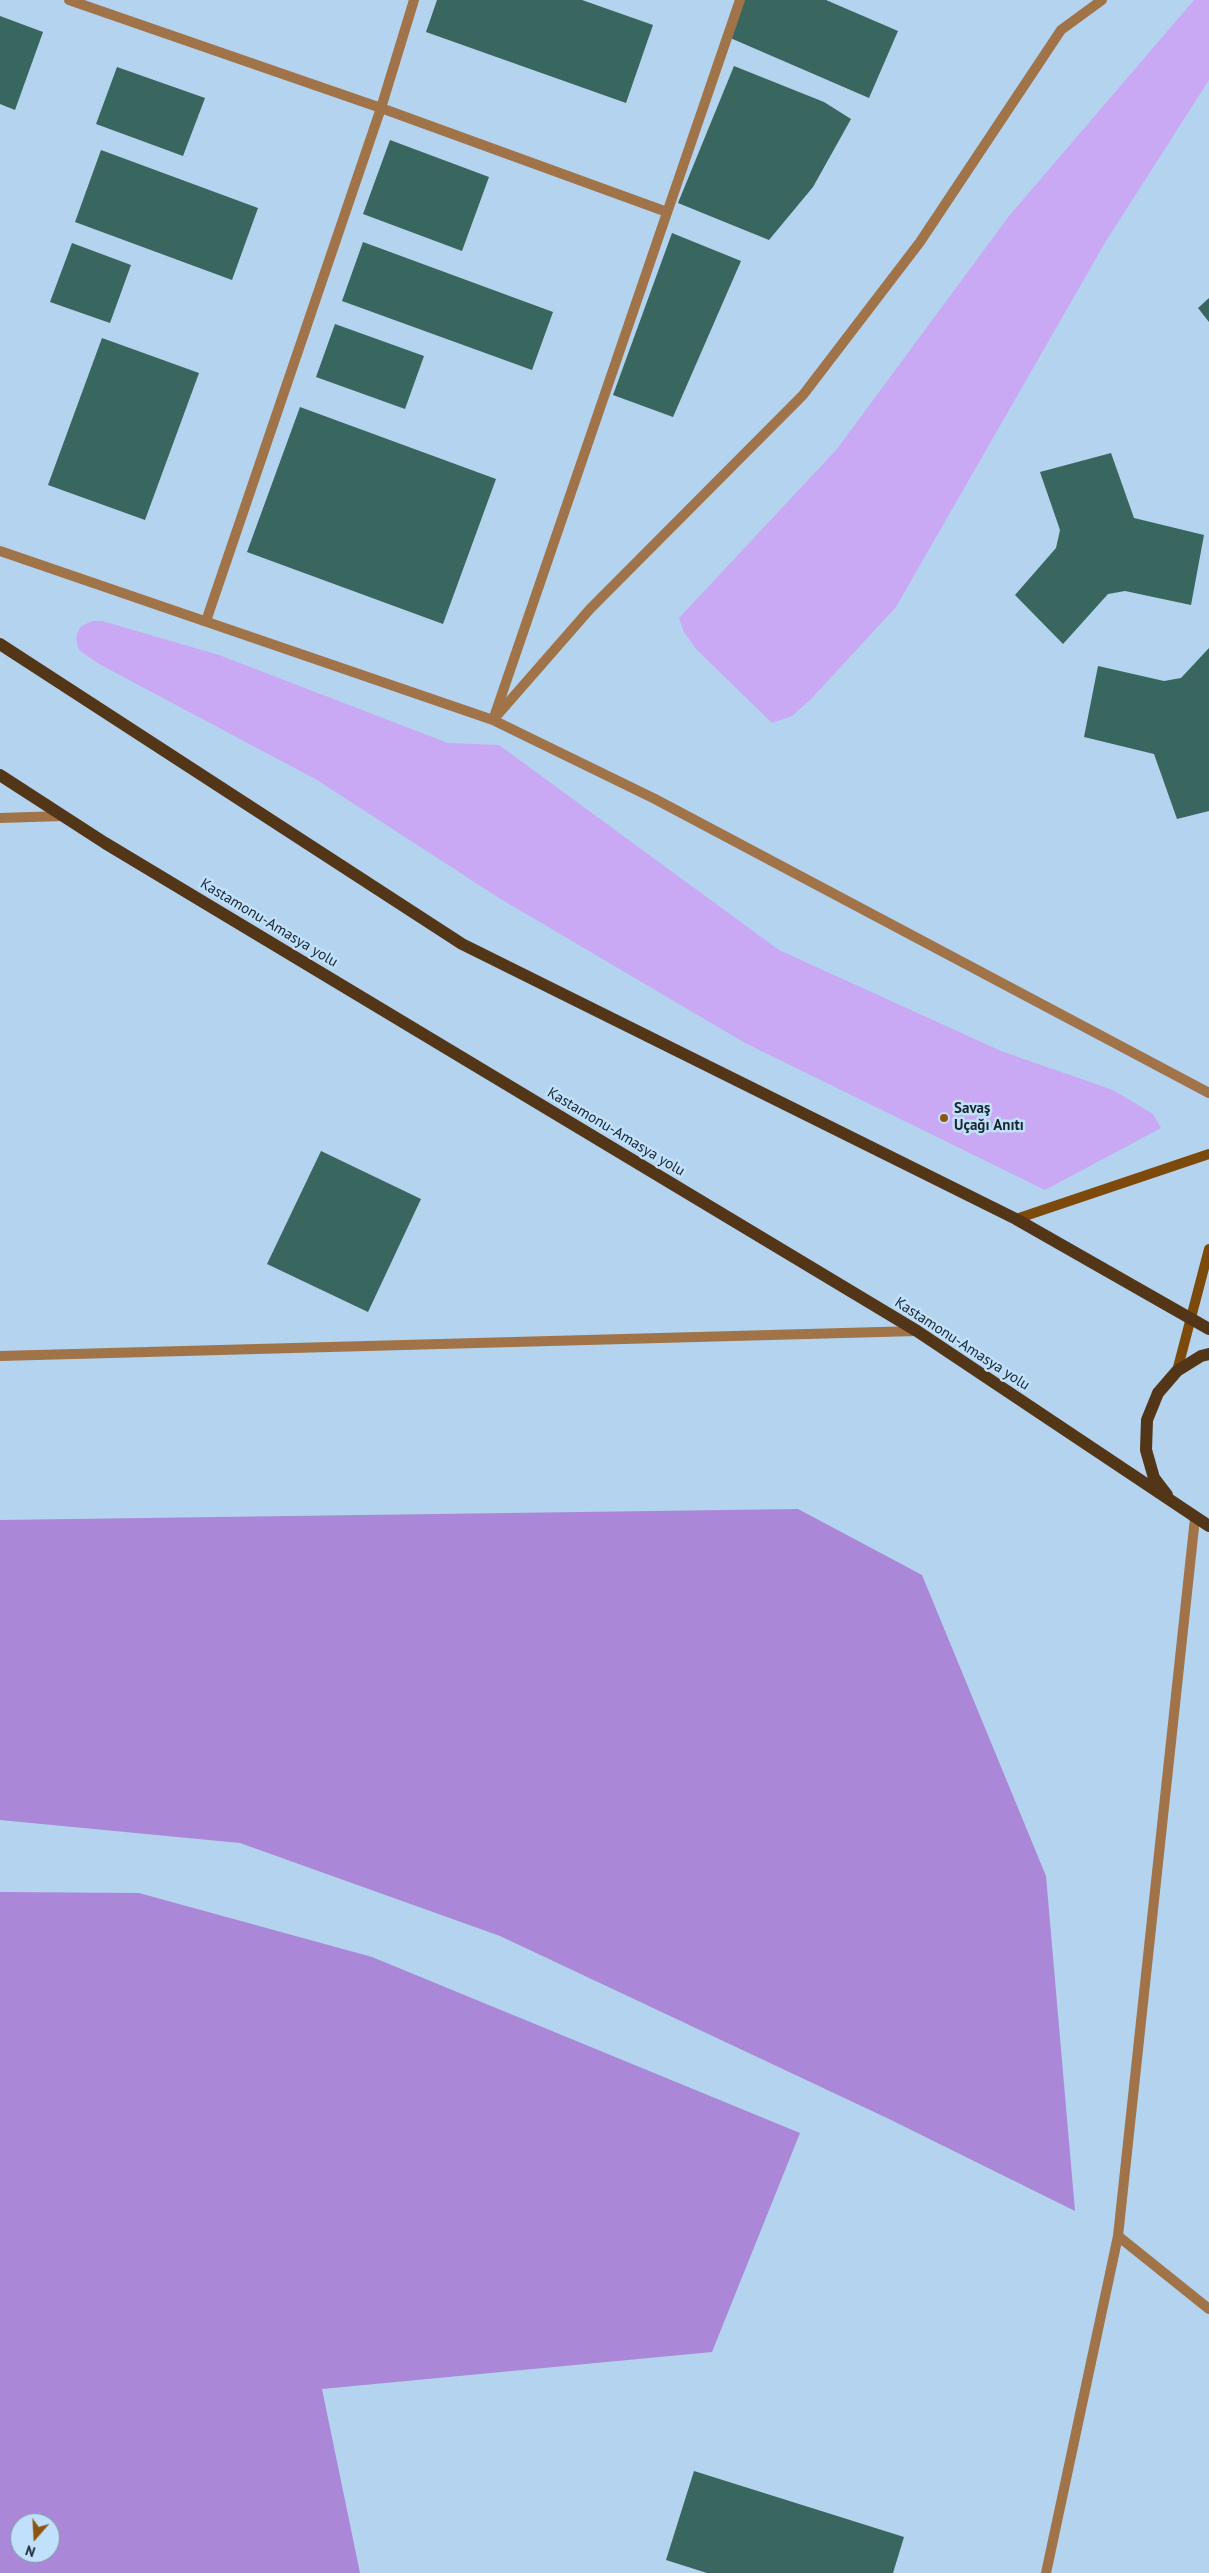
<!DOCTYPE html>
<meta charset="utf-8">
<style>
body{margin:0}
#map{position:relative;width:1209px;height:2573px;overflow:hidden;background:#b3d3ee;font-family:"PT Sans",sans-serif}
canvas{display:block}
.north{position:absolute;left:10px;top:2513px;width:50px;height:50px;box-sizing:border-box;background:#c0e0fb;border:1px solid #7e96aa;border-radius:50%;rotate:199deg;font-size:14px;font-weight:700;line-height:20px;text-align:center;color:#1a2630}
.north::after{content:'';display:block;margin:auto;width:18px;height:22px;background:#8f5510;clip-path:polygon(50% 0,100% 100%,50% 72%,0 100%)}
</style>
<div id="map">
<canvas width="1209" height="2573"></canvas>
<div class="north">N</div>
</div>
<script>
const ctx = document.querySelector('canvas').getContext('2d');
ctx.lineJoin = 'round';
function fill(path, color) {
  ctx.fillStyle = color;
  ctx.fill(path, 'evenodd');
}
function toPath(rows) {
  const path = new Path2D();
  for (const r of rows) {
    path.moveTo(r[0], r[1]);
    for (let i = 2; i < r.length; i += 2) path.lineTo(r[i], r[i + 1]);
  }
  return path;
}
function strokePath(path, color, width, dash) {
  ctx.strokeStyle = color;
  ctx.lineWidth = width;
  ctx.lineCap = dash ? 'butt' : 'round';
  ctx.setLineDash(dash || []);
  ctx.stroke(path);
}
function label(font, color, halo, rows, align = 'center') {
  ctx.font = font + ' "PT Sans",sans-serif';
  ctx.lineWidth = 5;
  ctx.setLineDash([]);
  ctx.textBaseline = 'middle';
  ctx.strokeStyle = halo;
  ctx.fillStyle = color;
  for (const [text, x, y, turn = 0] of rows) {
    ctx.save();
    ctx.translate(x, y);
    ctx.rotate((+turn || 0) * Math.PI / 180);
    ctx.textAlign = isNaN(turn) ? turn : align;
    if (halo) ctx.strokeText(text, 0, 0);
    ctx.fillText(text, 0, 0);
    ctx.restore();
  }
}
const green = toPath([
 [1194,0,1209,0,1209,80,1106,241,896,607,812,698,792,716,772,723,696,649,684,632,679,618,837,449,1009,216],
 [92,621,102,621,219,655,448,743,499,745,779,950,1001,1051,1113,1090,1153,1114,1161,1128,1045,1190,745,1043,499,898,317,780,99,664,79,650,76,638,80,627]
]);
const forest = toPath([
 [798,1509,922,1575,1046,1876,1075,2211,889,2119,500,1936,240,1843,0,1820,0,1520],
 [0,1892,139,1893,372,1957,800,2133,712,2352,322,2389,360,2573,0,2573],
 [20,2523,50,2523,50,2553,20,2553]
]);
const building = toPath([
 [437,0,582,0,653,25,626,103,426,32],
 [744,0,826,0,898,31,869,98,728,37],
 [0,16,43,32,15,110,0,104],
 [734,66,824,102,851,119,813,187,769,240,678,203],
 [117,67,205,98,183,156,96,124],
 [390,140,489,177,462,251,363,214],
 [101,150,258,208,232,280,75,222],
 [672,233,741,261,673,417,613,395],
 [363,242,553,312,532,370,342,301],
 [72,243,131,265,110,323,50,302],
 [1209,298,1209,322,1198,308],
 [335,324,424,356,405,409,316,377],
 [102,338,199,373,145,520,48,485],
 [300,407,496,479,443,624,247,552],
 [1111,453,1134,518,1204,535,1191,605,1125,591,1108,594,1063,644,1015,595,1056,548,1060,530,1040,472],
 [1209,648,1209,811,1177,819,1154,754,1084,737,1098,666,1164,681,1181,678],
 [321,1151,421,1199,368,1312,267,1264],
 [694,2471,904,2537,893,2573,707,2573,666,2560]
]);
const street = toPath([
 [69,0,381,108,667,212],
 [1102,0,1061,30,920,242,803,395,590,609,493,720,655,799,1209,1093],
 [0,551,493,720,740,0],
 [206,621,381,108,414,0],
 [0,818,63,816],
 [0,1356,917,1331],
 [1118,2236,1209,2309],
 [1046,2573,1118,2236,1195,1518]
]);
const secondary = toPath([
 [1016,1219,1209,1154],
 [1177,1371,1209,1249]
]);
const primary = toPath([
 [0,644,462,944,1016,1219,1209,1329],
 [0,775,105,843,917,1331,1209,1526],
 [1167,1495,1154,1478,1146,1450,1147,1420,1158,1393,1177,1371,1201,1356,1209,1354]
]);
const markers = [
 [944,1118,5,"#8f5510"]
];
const streetNames = [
 ["Kastamonu-Amasya yolu",269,923,31],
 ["Kastamonu-Amasya yolu",616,1132,31],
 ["Kastamonu-Amasya yolu",962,1344,33]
];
const poiNames = [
 ["Savaş",954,1109],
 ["Uçağı Anıtı",954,1126]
];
fill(green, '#caa9f4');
fill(forest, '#ab87d7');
fill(building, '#39665f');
strokePath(street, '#a07349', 10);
strokePath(secondary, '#7d4a0c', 10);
strokePath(primary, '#533618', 12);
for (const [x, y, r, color] of markers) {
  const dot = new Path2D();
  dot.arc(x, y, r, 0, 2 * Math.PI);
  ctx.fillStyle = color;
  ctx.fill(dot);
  strokePath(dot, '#c0e0fb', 2);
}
label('15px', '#1a2630', '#c0e0fb', streetNames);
label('bold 15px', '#1a2630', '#c0e0fb', poiNames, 'left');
</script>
